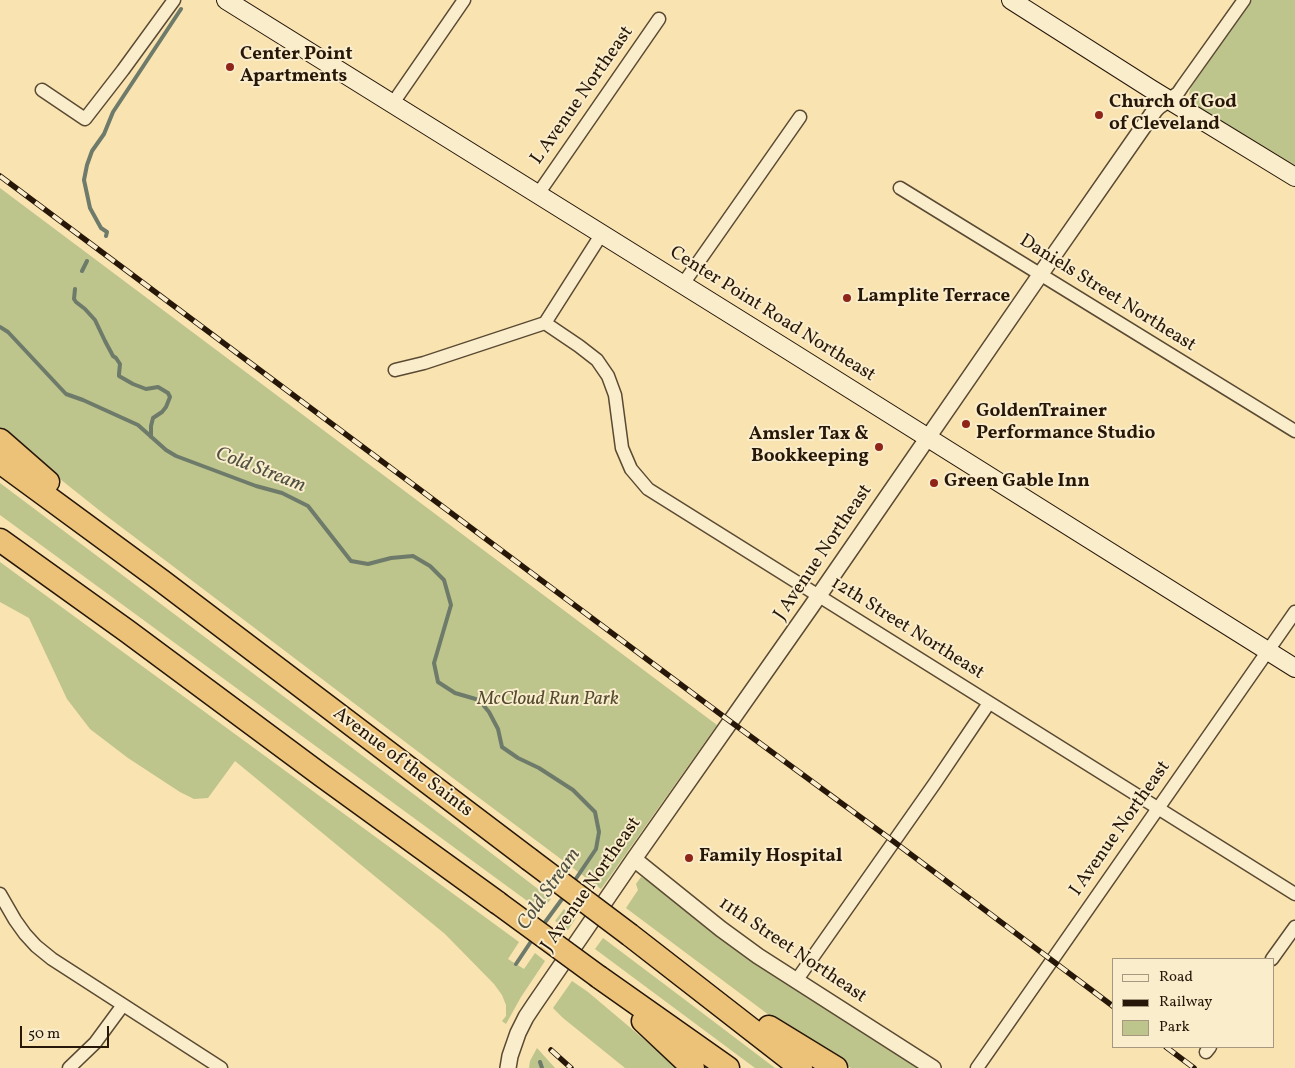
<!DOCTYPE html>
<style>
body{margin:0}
#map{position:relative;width:1295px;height:1068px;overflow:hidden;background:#f8e3b1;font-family:Vollkorn,serif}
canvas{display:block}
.legend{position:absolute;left:1112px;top:958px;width:162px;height:90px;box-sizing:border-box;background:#faedcc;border:1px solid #a6977e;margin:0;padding:6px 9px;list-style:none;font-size:15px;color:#271709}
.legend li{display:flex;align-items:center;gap:10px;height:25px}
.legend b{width:25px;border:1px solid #a6977e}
.scale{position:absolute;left:20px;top:1026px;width:89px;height:22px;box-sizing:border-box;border:2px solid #271709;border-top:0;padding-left:6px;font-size:15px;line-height:18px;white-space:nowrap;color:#271709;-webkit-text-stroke:4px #faedcc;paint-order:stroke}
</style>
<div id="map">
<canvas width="1295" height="1068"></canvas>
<ul class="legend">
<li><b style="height:6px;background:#faedcc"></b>Road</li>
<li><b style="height:6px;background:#271709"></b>Railway</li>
<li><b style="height:14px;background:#bdc48c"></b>Park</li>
</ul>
<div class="scale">50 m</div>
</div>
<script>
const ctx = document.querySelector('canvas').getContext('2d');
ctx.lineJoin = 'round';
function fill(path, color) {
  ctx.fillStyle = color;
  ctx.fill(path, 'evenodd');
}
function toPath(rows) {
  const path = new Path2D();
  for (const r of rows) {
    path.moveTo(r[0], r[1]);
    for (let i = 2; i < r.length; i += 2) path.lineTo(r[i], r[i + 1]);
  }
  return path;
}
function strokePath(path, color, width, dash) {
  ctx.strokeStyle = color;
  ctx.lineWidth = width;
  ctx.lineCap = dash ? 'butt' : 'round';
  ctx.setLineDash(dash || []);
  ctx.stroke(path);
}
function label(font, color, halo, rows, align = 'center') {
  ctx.font = font + ' Vollkorn,serif';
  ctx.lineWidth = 4;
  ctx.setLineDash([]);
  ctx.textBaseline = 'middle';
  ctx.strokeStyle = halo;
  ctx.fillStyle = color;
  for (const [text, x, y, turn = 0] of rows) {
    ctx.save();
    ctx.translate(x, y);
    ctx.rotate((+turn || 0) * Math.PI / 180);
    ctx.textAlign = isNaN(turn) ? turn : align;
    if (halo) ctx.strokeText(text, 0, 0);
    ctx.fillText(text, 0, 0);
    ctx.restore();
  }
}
const green = toPath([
 [1252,0,1295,0,1295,165,1195,105,1189,94,1191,87],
 [0,188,717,725,601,889,478,797,104,514,55,475,0,429],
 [0,483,444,817,551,899,541,911,0,515],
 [0,562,519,942,508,959,524,969,535,953,545,961,521,997,506,1024,502,1021,506,1016,506,1005,502,995,494,984,445,934,235,761,208,798,194,799,180,792,128,758,90,729,67,699,29,618,0,602],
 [641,877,653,883,735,948,780,979,921,1068,851,1068,814,1046,785,1027,626,908,638,890,636,884],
 [564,909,576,918,568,930,555,921],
 [603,938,672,990,775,1068,755,1068,595,949],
 [572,981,588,992,678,1068,625,1068,563,1018,553,1008],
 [537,1048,555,1068,529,1068,530,1061]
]);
const stream = toPath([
 [106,236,107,232,101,228,90,208,84,180,87,165,92,151,104,134,113,112,181,9],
 [82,271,87,261],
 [75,289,74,299,76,302,85,309,95,320,105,341,113,356,116,358,120,364,119,374,119,376,133,384,146,389,158,387,168,393,170,397,166,407,162,412,153,418,151,426,151,437],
 [0,327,8,332,66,394,83,400,138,425,166,450,176,456,256,486,282,493,308,506,351,561,368,564,391,558,413,556,430,566,444,580,451,605,434,663,438,682,455,693,479,700,489,712,498,729,502,747,518,758,539,768,573,790,595,812,599,832,596,849,573,883],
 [543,925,565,895],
 [516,964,534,937],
 [540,1062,542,1068]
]);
const minor = toPath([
 [42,90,85,119,123,70,174,0],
 [1168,100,1178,93,1182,87,1244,0],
 [393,103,464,0],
 [900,188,1295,431],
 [538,194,659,19],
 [683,284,800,117],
 [545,323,579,346,597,360,608,376,615,395,622,448,631,469,648,489,1295,894],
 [395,370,424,363,545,323,601,235],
 [0,894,15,920,25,934,36,946,52,959,221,1068],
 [1272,959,1295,927],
 [796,981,935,783,989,703],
 [1206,1052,1210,1047],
 [69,1068,95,1043,123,1005],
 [977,1068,1295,612]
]);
const tertiary = toPath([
 [634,859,721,929,758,956,933,1068],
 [508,1068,510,1056,518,1033,526,1017,534,1005,634,859,811,607,1040,275,1155,110,1159,106,1168,100]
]);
const secondary = toPath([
 [226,0,788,350,1295,668],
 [1011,0,1151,89,1295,177]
]);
const motorway = toPath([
 [0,440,48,482],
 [0,462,162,581,529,859],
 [0,540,127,631,321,775,498,903],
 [630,935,801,1068],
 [599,977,728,1068],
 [643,1021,693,1068],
 [769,1027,836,1068]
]);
const rail = toPath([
 [0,176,731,722,893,841,1114,1007],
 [1166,1047,1194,1068],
 [551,1050,571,1068]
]);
const motorwayBridge = toPath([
 [529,859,630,935],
 [498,903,599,977]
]);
const markers = [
 [230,67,5,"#8f2418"],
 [1099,115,5,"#8f2418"],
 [847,298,5,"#8f2418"],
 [966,424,5,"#8f2418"],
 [879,447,5,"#8f2418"],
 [934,483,5,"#8f2418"],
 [689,858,5,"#8f2418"]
];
const poiNames = [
 ["Center Point",240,56],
 ["Apartments",240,78],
 ["Church of God",1109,104],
 ["of Cleveland",1109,126],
 ["Lamplite Terrace",857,298],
 ["GoldenTrainer",976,413],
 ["Performance Studio",976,435],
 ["Amsler Tax &",869,436,"right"],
 ["Bookkeeping",869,458,"right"],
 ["Green Gable Inn",944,483],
 ["Family Hospital",699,858]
];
const streetNames = [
 ["L Avenue Northeast",583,96,-55],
 ["Daniels Street Northeast",1107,294,32],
 ["Center Point Road Northeast",772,315,32],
 ["J Avenue Northeast",824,553,-56],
 ["12th Street Northeast",907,629,32],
 ["Avenue of the Saints",402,763,37],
 ["I Avenue Northeast",1121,829,-55],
 ["J Avenue Northeast",592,885,-55],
 ["11th Street Northeast",792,951,34]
];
const parkNames = [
 ["McCloud Run Park",548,701]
];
const waterNames = [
 ["Cold Stream",260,471,21],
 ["Cold Stream",550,890,-55]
];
fill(green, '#bdc48c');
strokePath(stream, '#6e7b6b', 4);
strokePath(minor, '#5b4a33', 15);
strokePath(tertiary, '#5b4a33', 18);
strokePath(secondary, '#271709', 20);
strokePath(motorway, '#271709', 25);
strokePath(minor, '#faedcc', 12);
strokePath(tertiary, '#faedcc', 15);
strokePath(secondary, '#faedcc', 18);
strokePath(motorway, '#ecc278', 22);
strokePath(rail, '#271709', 5.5);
strokePath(rail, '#faedcc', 4, [11]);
strokePath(motorwayBridge, '#271709', 25, []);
strokePath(motorwayBridge, '#ecc278', 22);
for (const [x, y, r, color] of markers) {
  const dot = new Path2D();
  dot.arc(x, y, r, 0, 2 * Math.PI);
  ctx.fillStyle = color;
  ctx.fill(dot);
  strokePath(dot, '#faedcc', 2);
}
label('bold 19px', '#271709', '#faedcc', poiNames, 'left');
label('19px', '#271709', '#faedcc', streetNames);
label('italic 19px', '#544b30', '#faedcc', parkNames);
label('italic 20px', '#505142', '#faedcc', waterNames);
</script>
